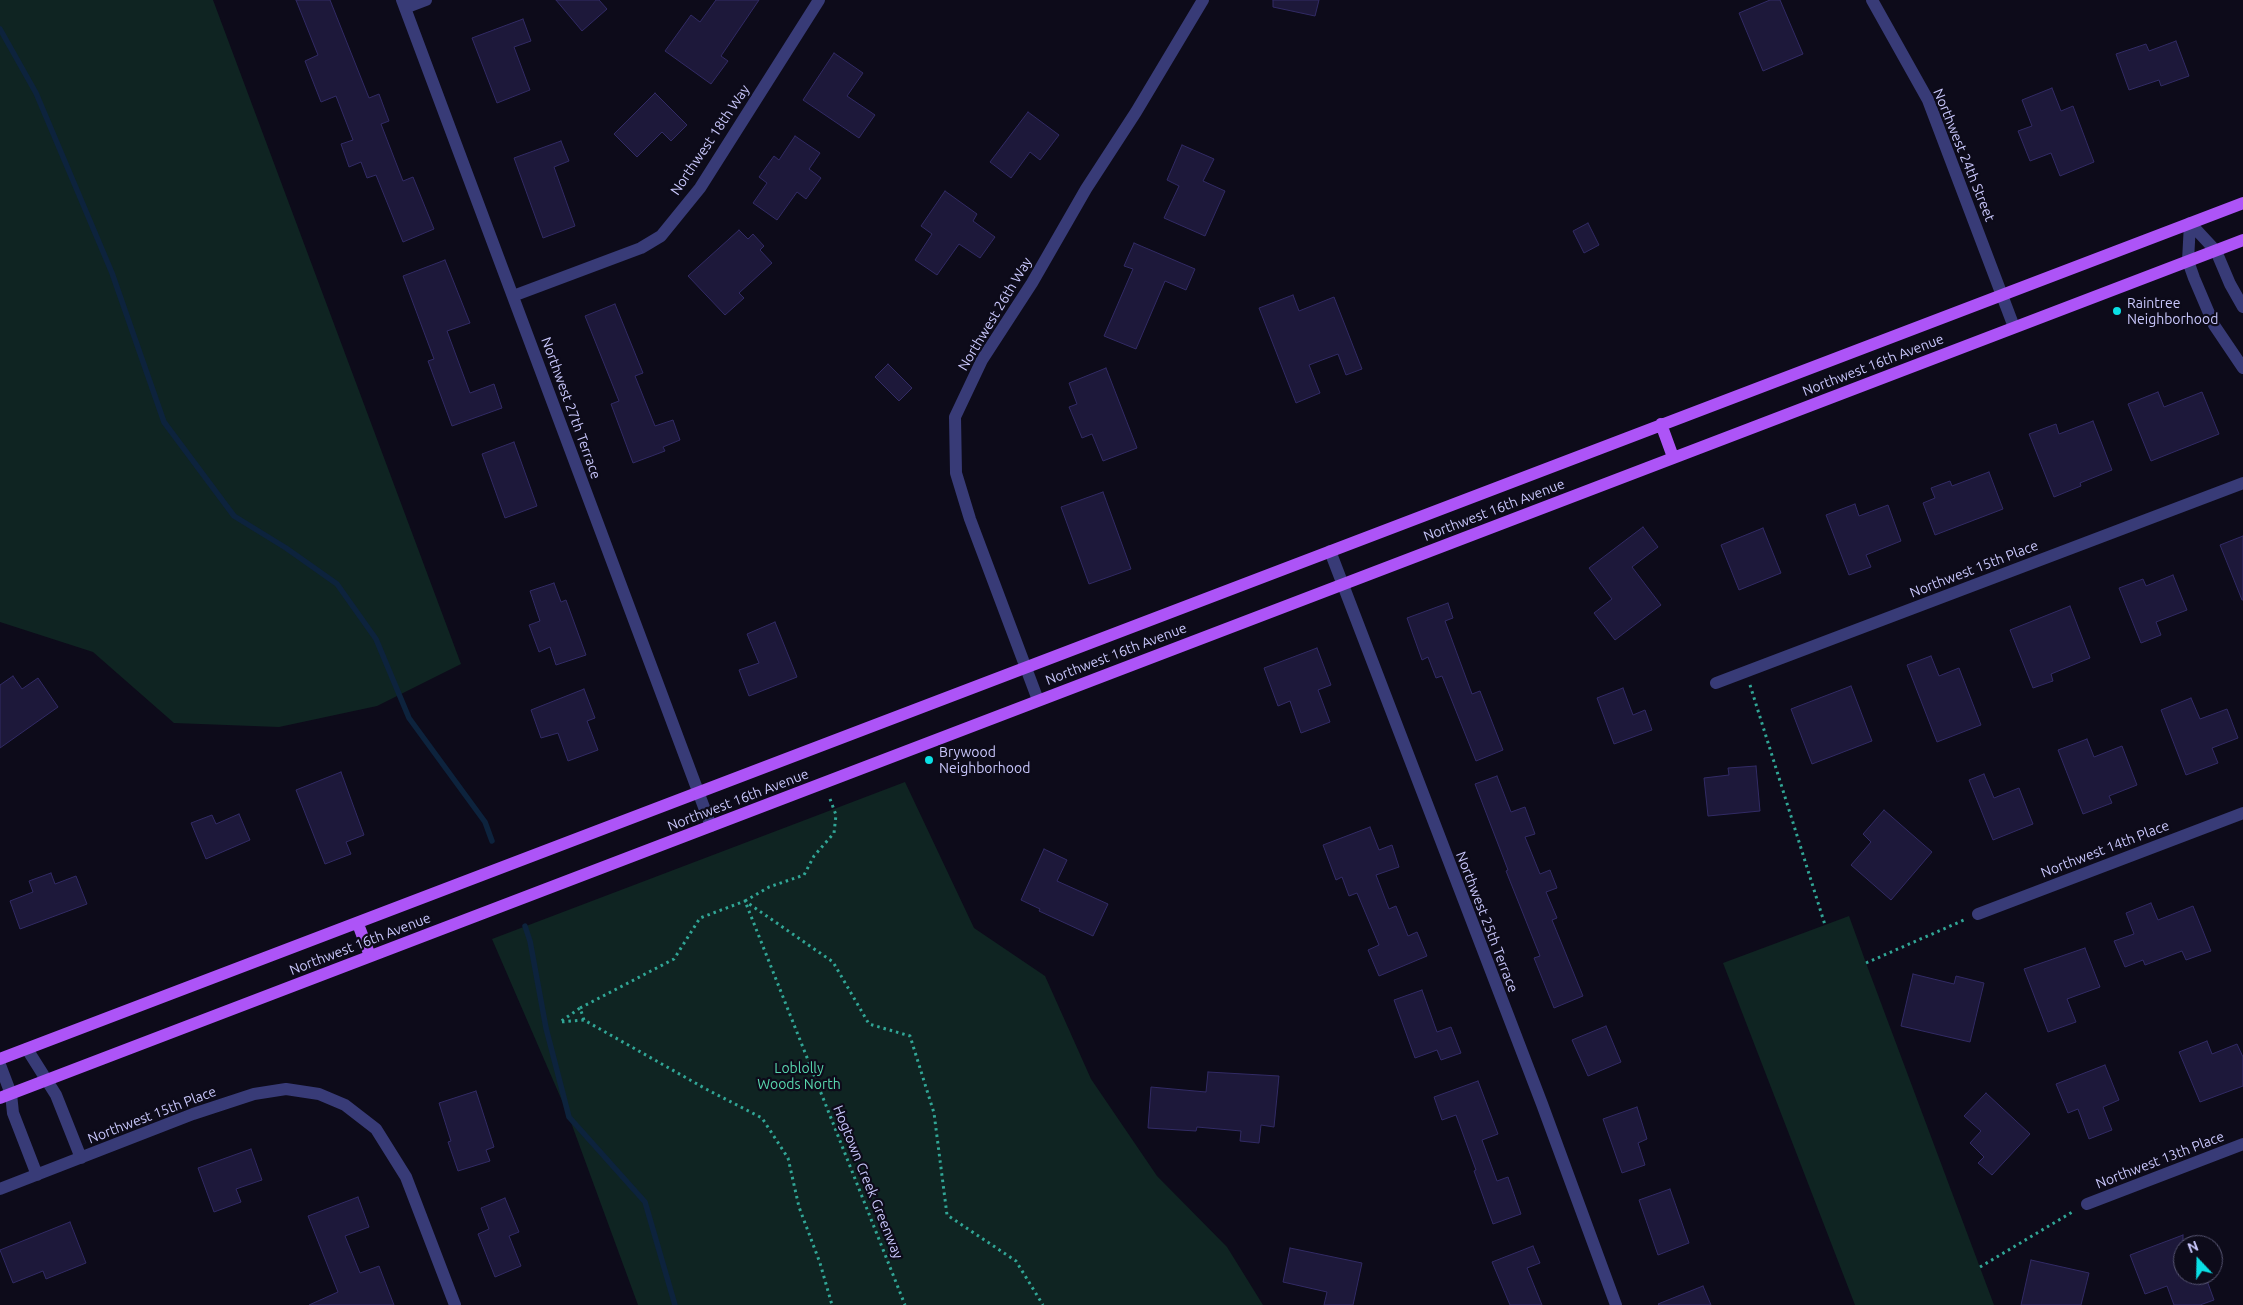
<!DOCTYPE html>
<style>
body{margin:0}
#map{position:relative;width:2243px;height:1305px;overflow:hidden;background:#0d0b1a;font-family:Ubuntu,sans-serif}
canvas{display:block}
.north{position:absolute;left:2173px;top:1235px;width:50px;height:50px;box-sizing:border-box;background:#0d0b1a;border:1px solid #585674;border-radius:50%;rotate:339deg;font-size:14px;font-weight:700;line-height:20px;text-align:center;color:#c9c7fc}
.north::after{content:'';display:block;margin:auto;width:18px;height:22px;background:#0ae0e5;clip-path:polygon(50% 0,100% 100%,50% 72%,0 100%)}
</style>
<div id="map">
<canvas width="2243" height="1305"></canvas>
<div class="north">N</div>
</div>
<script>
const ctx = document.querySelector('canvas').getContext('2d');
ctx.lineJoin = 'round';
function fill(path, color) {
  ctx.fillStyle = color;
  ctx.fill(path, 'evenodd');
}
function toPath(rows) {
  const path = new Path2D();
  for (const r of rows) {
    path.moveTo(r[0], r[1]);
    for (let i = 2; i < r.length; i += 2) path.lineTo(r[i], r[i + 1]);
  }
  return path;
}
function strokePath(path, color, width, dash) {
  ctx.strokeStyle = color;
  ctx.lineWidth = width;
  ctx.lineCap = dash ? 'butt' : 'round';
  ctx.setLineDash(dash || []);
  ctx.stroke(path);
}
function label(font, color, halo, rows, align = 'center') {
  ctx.font = font + ' Ubuntu,sans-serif';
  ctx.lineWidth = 4.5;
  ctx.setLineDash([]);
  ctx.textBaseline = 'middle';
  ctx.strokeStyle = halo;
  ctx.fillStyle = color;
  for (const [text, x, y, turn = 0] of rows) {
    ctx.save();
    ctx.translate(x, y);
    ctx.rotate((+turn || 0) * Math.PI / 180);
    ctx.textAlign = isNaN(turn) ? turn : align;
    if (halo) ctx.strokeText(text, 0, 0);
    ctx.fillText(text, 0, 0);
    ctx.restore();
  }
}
const green = toPath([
 [0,0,213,0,461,664,377,706,279,727,174,723,93,652,0,622],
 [905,782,974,928,1045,976,1091,1079,1157,1176,1227,1247,1263,1305,638,1305,569,1117,492,939],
 [1849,916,1866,963,1994,1305,1855,1305,1723,963]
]);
const stream = toPath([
 [0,29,36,93,112,273,164,422,234,516,286,548,337,584,376,639,409,718,485,822,492,841],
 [525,926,530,941,546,1028,569,1117,645,1202,675,1305]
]);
const building = toPath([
 [296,0,330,0,369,98,379,94,389,121,381,124,403,181,413,177,434,229,403,242,376,175,367,178,361,162,349,167,341,144,353,140,336,96,321,102,305,61,318,55,296,0],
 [556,0,599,0,607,9,582,31,556,0],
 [716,0,759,0,721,56,728,61,711,84,665,51,691,15,700,22,716,0],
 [1273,0,1319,0,1315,16,1273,7,1273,0],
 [1770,0,1780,0,1803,54,1763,71,1739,13,1770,0],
 [523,19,531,41,514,47,530,90,497,103,472,38,523,19],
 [2176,41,2189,76,2161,86,2159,80,2129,90,2116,54,2146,44,2149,51,2176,41],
 [834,53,863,73,847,96,875,115,859,138,803,100,834,53],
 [2052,88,2061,111,2073,106,2094,162,2060,176,2051,153,2030,161,2018,131,2032,126,2022,100,2052,88],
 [655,93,687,125,671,141,662,132,637,157,614,134,655,93],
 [1028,112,1059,135,1040,160,1030,152,1011,178,990,162,1028,112],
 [795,136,820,153,809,169,821,178,806,199,797,192,777,220,753,203,767,183,759,177,774,156,779,160,795,136],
 [561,141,569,161,554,167,575,226,543,238,514,158,561,141],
 [1182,145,1214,159,1203,181,1225,191,1205,236,1164,218,1179,186,1167,180,1182,145],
 [945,191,977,214,973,221,995,237,980,258,959,244,937,275,915,260,932,234,921,226,945,191],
 [1588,223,1599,245,1584,253,1573,231,1588,223],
 [739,230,748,239,753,234,764,246,760,250,772,263,739,293,744,298,725,315,688,276,739,230],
 [1134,243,1195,269,1186,290,1165,281,1136,349,1104,336,1133,269,1124,266,1134,243],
 [445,260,470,323,447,331,470,393,494,384,502,408,452,426,428,361,434,359,403,276,445,260],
 [1293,295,1299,311,1334,297,1362,369,1346,375,1338,354,1309,365,1320,393,1296,403,1259,308,1293,295],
 [615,304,643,373,635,376,655,426,673,420,680,440,663,447,665,451,633,463,611,404,619,401,585,316,615,304],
 [888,364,912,388,899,401,875,377,888,364],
 [1106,368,1137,448,1103,461,1092,434,1082,438,1069,407,1077,404,1069,383,1106,368],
 [2158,392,2164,407,2202,392,2219,434,2151,461,2128,404,2158,392],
 [2093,421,2112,470,2080,483,2081,486,2054,497,2029,434,2056,424,2059,434,2093,421],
 [514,442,537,506,505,518,482,454,514,442],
 [1989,472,2003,509,1935,535,1923,503,1935,498,1931,488,1950,481,1952,486,1989,472],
 [1103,492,1131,569,1089,584,1061,507,1103,492],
 [1855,504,1859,516,1888,505,1901,541,1866,555,1871,567,1849,575,1826,515,1855,504],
 [1643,527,1658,547,1632,567,1661,605,1615,640,1594,613,1612,599,1589,568,1643,527],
 [1763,528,1781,573,1739,590,1721,545,1763,528],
 [2243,536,2243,600,2242,600,2220,545,2243,536],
 [2173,575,2187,610,2156,622,2161,635,2141,643,2119,588,2143,579,2146,586,2173,575],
 [554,583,561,602,566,600,586,655,556,665,550,647,539,652,529,625,540,621,530,591,554,583],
 [1448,603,1453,618,1445,621,1472,694,1480,691,1503,750,1476,761,1442,676,1436,678,1428,657,1422,660,1407,618,1448,603],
 [2070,606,2090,658,2051,674,2053,681,2033,688,2010,630,2070,606],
 [775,622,797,677,749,696,739,670,759,663,747,634,775,622],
 [1317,648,1331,685,1318,690,1330,722,1301,733,1290,701,1278,706,1264,668,1317,648],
 [1931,656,1939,676,1959,668,1981,725,1937,742,1907,665,1931,656],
 [13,676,22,689,38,678,58,707,0,748,0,685,13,676],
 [1851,686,1872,741,1812,764,1791,709,1851,686],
 [1623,688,1633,715,1645,710,1652,730,1614,744,1597,698,1623,688],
 [584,689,595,718,587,721,598,750,568,761,558,733,541,738,531,710,584,689],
 [2191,698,2200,719,2227,709,2238,738,2212,748,2218,763,2186,775,2161,710,2191,698],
 [2087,739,2094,757,2122,746,2137,785,2109,796,2112,803,2083,814,2058,750,2087,739],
 [1756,766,1760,811,1708,816,1704,778,1729,775,1728,768,1756,766],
 [341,772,364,835,346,842,351,854,325,864,296,790,341,772],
 [1984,774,1994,798,2019,788,2033,824,1993,840,1969,780,1984,774],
 [1497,776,1511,812,1525,807,1535,834,1525,837,1540,874,1550,870,1557,888,1546,892,1557,918,1552,920,1583,996,1554,1008,1534,958,1540,956,1506,871,1508,870,1475,784,1497,776],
 [1884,810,1932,852,1891,900,1851,865,1871,842,1863,834,1884,810],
 [239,814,250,840,206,859,191,823,212,815,216,824,239,814],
 [1370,827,1379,850,1392,845,1399,867,1376,875,1389,909,1396,906,1408,936,1417,932,1427,956,1379,976,1368,950,1379,945,1357,893,1349,896,1342,877,1336,880,1323,845,1370,827],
 [1044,849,1067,860,1057,881,1108,904,1093,936,1039,911,1040,909,1021,900,1044,849],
 [51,873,55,884,76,876,87,904,20,929,10,901,33,892,29,881,51,873],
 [2151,903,2158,920,2193,906,2211,951,2186,960,2182,951,2145,965,2143,960,2125,967,2114,941,2134,934,2126,913,2151,903],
 [2085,948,2100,987,2067,999,2076,1022,2048,1032,2024,969,2085,948],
 [1913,974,1954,984,1956,976,1984,983,1970,1042,1901,1026,1913,974],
 [1422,990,1437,1032,1451,1027,1461,1053,1441,1060,1437,1050,1415,1058,1394,1000,1422,990],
 [1606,1026,1621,1062,1588,1076,1572,1040,1606,1026],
 [2207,1041,2212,1054,2237,1044,2243,1057,2243,1086,2200,1102,2179,1052,2207,1041],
 [2105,1065,2119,1100,2103,1107,2112,1130,2089,1139,2078,1109,2068,1113,2056,1084,2105,1065],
 [1208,1072,1279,1076,1274,1127,1261,1125,1259,1143,1240,1141,1241,1131,1197,1127,1196,1131,1148,1128,1151,1087,1206,1092,1208,1072],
 [1478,1081,1498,1134,1482,1140,1497,1181,1508,1177,1521,1214,1493,1224,1474,1171,1476,1170,1456,1115,1442,1120,1434,1097,1478,1081],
 [476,1091,494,1147,486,1150,490,1161,458,1171,448,1142,451,1141,439,1103,476,1091],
 [1986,1093,2030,1134,1992,1175,1978,1163,1984,1157,1970,1143,1981,1131,1964,1116,1986,1093],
 [1637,1107,1647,1139,1638,1143,1645,1165,1622,1173,1603,1119,1637,1107],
 [251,1149,262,1180,236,1189,241,1202,214,1212,198,1168,251,1149],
 [1670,1189,1689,1243,1658,1255,1639,1200,1670,1189],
 [358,1197,369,1227,345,1236,360,1273,379,1266,394,1305,309,1305,338,1292,308,1216,358,1197],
 [505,1198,519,1232,509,1236,521,1266,495,1277,478,1234,489,1229,481,1208,505,1198],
 [70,1222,86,1263,46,1279,43,1271,13,1283,0,1250,70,1222],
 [2183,1235,2183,1275,2205,1275,2214,1300,2200,1305,2174,1305,2167,1286,2145,1294,2130,1255,2183,1235],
 [1533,1246,1540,1263,1527,1268,1542,1305,1510,1305,1492,1262,1533,1246],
 [1290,1248,1362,1263,1353,1305,1324,1305,1327,1292,1283,1282,1290,1248],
 [2031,1260,2089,1273,2081,1305,2021,1305,2031,1260],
 [1703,1286,1711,1305,1659,1305,1658,1304,1703,1286]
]);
const path = toPath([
 [1750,685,1825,925],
 [830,799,836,815,834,833,814,856,804,875,769,887,745,901,905,1305],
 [1866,963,1964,920],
 [580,1008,674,959,700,918,745,901,833,962,869,1024,910,1036,934,1113,947,1215,1016,1261,1043,1305],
 [584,1020,580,1008,560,1022,584,1020,706,1089,762,1118,788,1158,799,1207,820,1263,832,1305],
 [1980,1267,2074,1211]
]);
const minor = toPath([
 [402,0,711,826],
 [1872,0,1928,100,2014,327],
 [405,8,426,0],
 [2190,223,2188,261,2194,278,2214,325,2243,368],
 [2190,223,2216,251,2230,284,2243,307],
 [513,296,641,248,661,236,700,188,819,0],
 [1330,551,1542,1104,1616,1305],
 [1716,683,2243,483],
 [1038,700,970,519,956,473,955,417,982,360,1032,283,1086,189,1136,112,1203,0],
 [1978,914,2243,813],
 [27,1049,56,1095,81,1158],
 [0,1065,11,1094,13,1113,37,1175],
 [0,1189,193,1114,254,1094,286,1089,319,1094,345,1105,376,1129,406,1177,455,1305],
 [2087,1204,2243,1144]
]);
const major = toPath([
 [1661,424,1673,457],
 [358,924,370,956],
 [0,1059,2243,203],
 [0,1098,2243,240]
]);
const markers = [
 [2117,311,5,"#0ae0e5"],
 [929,760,5,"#0ae0e5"]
];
const streetNames = [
 ["Northwest 18th Way",710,140,-56],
 ["Northwest 24th Street",1964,155,68],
 ["Northwest 26th Way",995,314,-59],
 ["Northwest 16th Avenue",1873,365,-21],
 ["Northwest 27th Terrace",571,408,70],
 ["Northwest 16th Avenue",1494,510,-21],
 ["Northwest 15th Place",1974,569,-21],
 ["Northwest 16th Avenue",1116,654,-21],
 ["Northwest 16th Avenue",738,800,-21],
 ["Northwest 14th Place",2105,849,-21],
 ["Northwest 25th Terrace",1487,922,69],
 ["Northwest 16th Avenue",360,944,-21],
 ["Northwest 15th Place",152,1115,-21],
 ["Northwest 13th Place",2160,1160,-21],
 ["Hogtown Creek Greenway",868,1182,68]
];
const poiNames = [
 ["Raintree",2127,303],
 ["Neighborhood",2127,319],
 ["Brywood",939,752],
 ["Neighborhood",939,768]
];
const parkNames = [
 ["Loblolly",799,1068],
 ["Woods North",799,1084]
];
fill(green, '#0f2422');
strokePath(stream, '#0d233d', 5.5);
fill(building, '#1d183a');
strokePath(building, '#322b65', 1);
strokePath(path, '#31a696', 3, [2.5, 4]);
strokePath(minor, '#383b77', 12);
strokePath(major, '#ad54f7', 12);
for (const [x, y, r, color] of markers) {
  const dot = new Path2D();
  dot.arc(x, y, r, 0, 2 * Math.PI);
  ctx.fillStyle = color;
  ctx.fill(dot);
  strokePath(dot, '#0d0b1a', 2);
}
label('14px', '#c9c7fc', '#0d0b1a', streetNames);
label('14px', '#c9c7fc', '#0d0b1a', poiNames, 'left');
label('14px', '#58d7ae', '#0d0b1a', parkNames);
</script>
